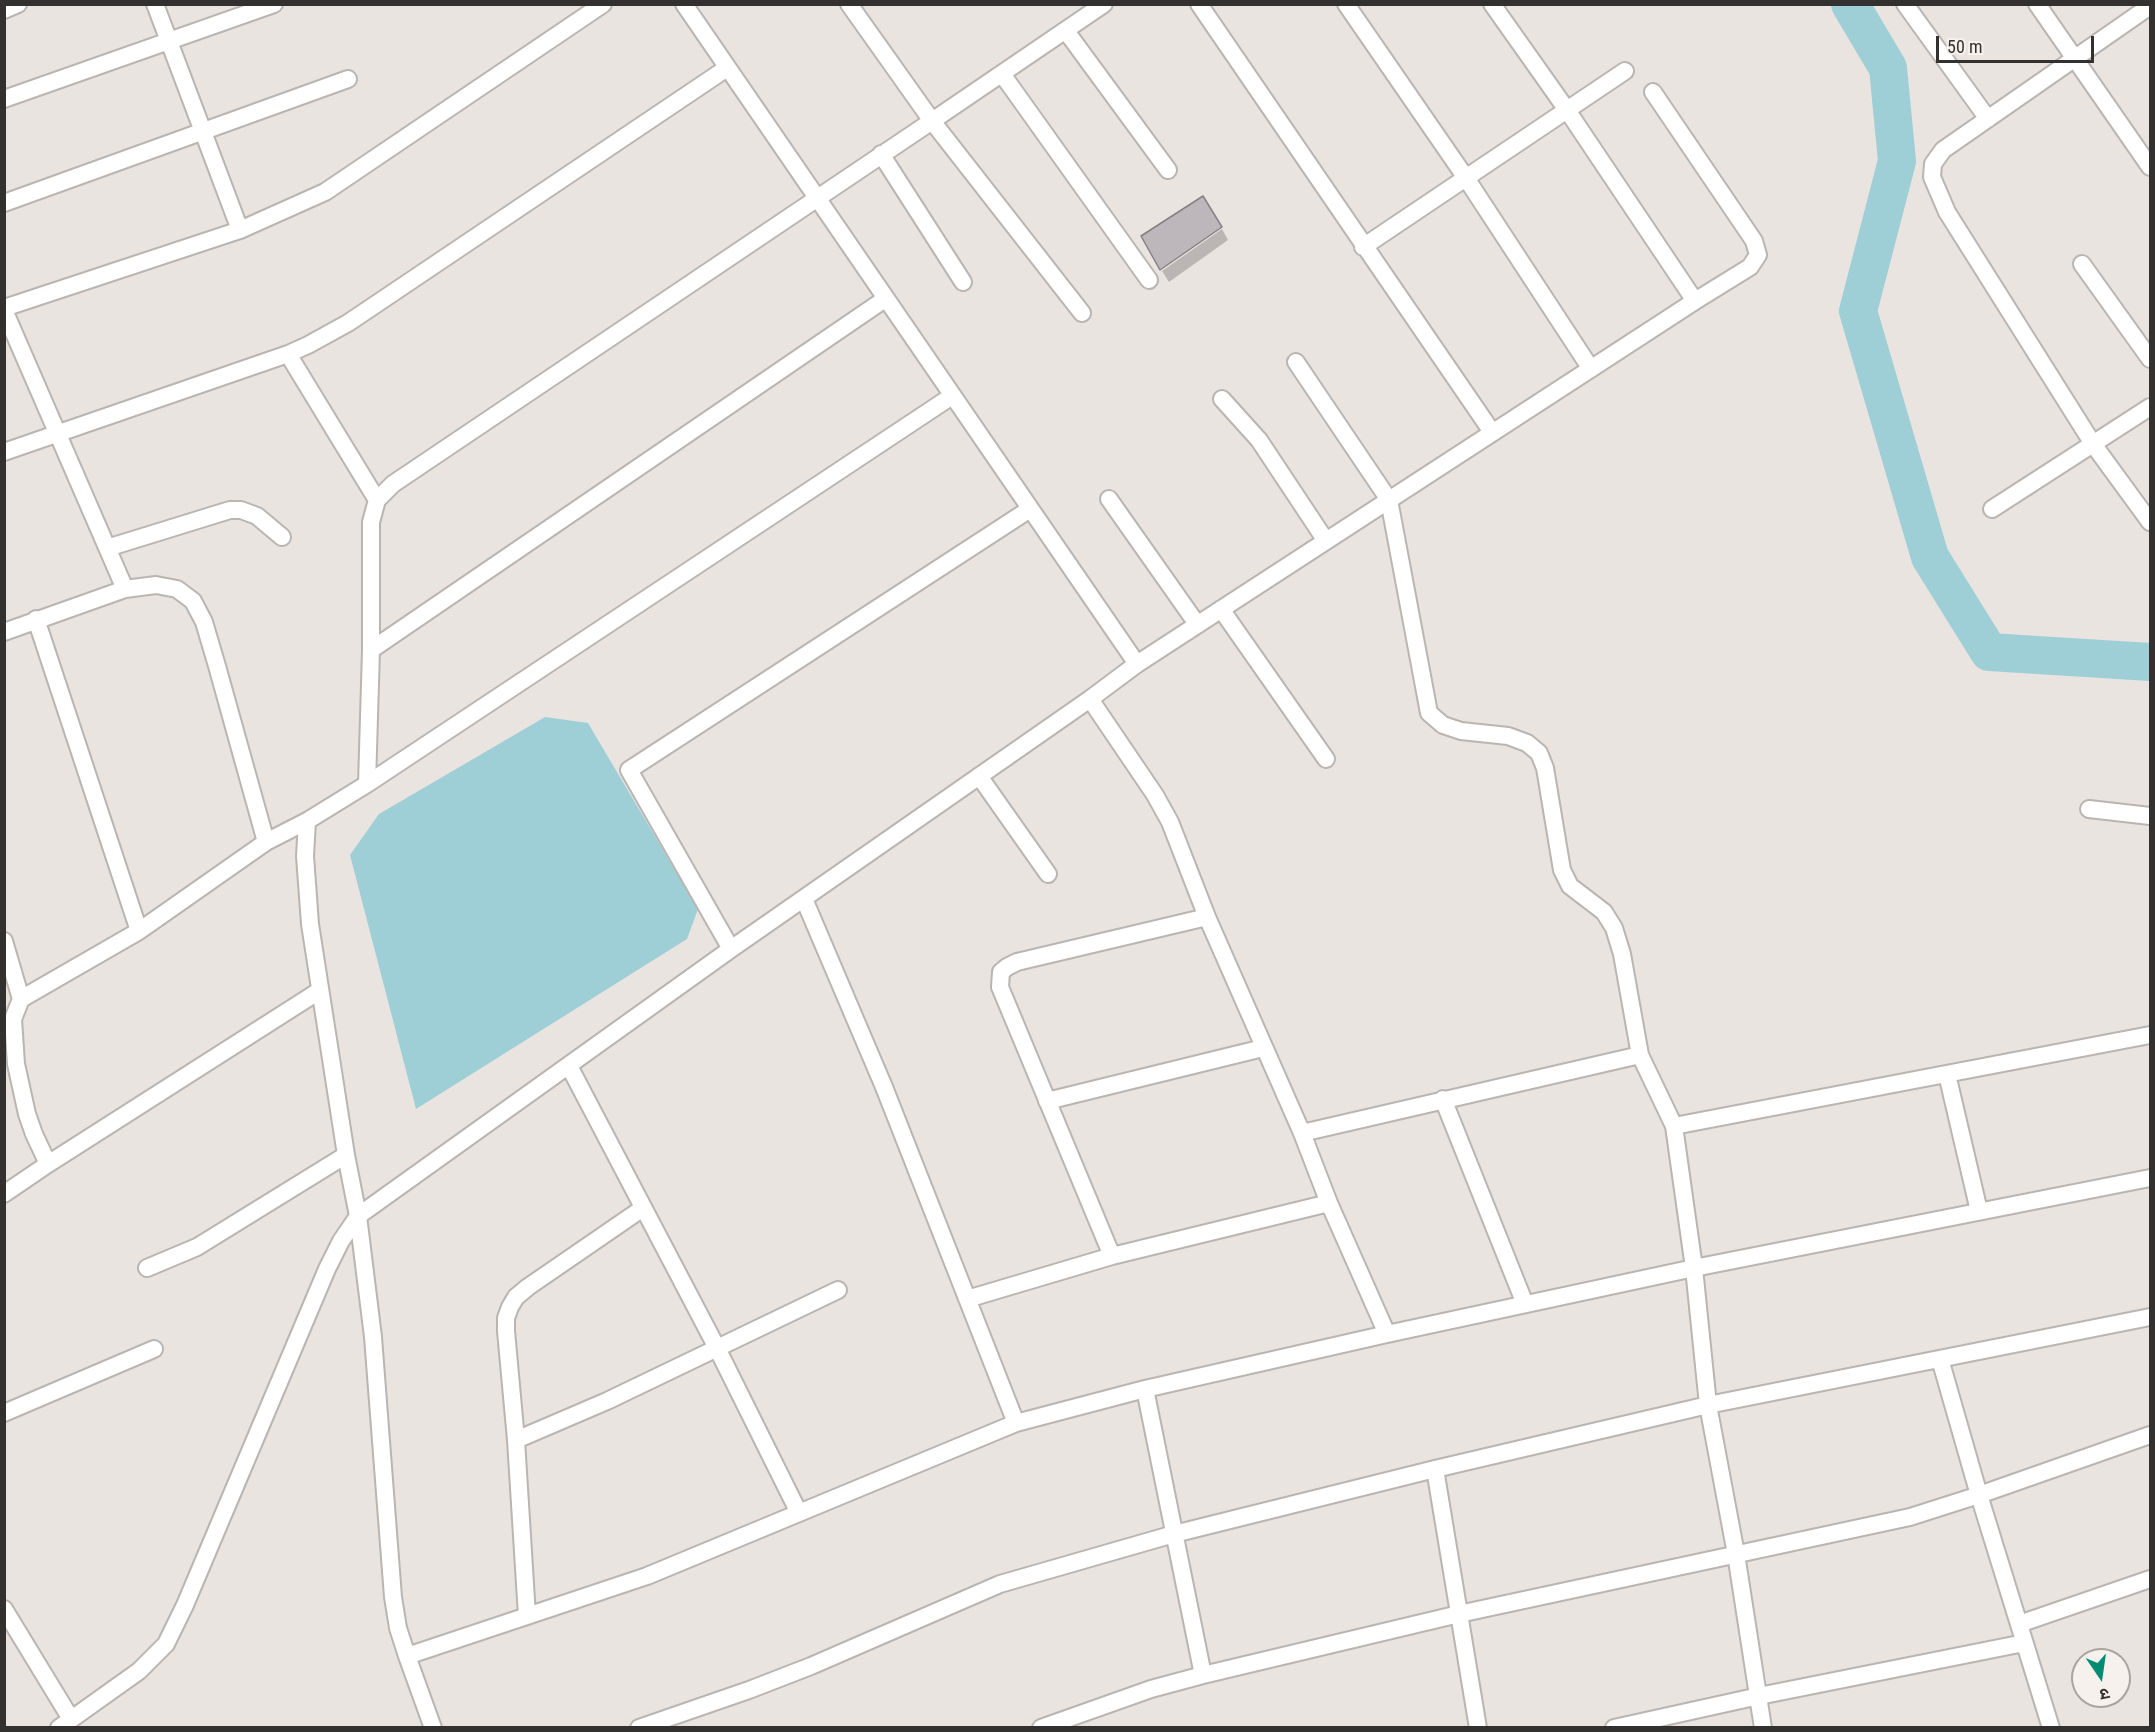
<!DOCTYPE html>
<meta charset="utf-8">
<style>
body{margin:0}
#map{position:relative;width:2155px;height:1732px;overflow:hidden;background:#eae4e0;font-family:"Roboto Condensed","Noto Sans Devanagari",sans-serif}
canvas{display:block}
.frame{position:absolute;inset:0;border:6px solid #33312f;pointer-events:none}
.north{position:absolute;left:2071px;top:1648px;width:60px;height:60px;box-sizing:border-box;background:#f7f1ed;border:2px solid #a9a4a1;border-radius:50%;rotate:167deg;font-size:16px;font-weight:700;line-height:24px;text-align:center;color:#33312f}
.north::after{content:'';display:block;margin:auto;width:21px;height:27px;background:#028c74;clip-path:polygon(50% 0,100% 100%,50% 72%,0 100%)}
.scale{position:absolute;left:1936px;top:36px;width:158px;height:27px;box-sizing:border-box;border:3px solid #33312f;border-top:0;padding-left:8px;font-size:18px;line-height:21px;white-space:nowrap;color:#33312f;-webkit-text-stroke:4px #f7f1ed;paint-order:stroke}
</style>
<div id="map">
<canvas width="2155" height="1732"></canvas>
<div class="frame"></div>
<div class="north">उ</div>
<div class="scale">50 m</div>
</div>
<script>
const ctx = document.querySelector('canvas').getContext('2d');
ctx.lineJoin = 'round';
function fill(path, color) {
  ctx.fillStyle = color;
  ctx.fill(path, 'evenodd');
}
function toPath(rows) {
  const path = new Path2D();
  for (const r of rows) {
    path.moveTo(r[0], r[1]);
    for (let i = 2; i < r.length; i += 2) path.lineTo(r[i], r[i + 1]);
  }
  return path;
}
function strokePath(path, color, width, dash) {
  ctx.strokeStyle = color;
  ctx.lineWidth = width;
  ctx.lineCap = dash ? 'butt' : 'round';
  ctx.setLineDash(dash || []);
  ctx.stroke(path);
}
const water = toPath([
 [545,717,588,723,698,909,687,939,416,1109,350,855,379,814]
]);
const shadow = toPath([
 [1222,229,1228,240,1169,282,1162,271]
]);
const river = toPath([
 [1850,4,1888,68,1897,161,1858,311,1930,557,1989,652,2150,662]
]);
const building = toPath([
 [1203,196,1222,227,1160,270,1141,236,1203,196]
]);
const street = toPath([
 [155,4,240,230],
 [1199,4,1492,432],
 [1346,4,1466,178,1591,369],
 [1492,4,1567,110,1695,301],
 [1905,4,1988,119],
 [2037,4,2150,167],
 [2150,6,1943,150,1933,164,1932,177,1947,212,2093,444,2150,522],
 [4,10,18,4],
 [1066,31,1168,170],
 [1002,74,1149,280],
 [4,99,274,4],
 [881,154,963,282],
 [4,203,348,79],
 [1363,247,1625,71],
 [2082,264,2150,359],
 [4,308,240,230,325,192,603,4],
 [4,310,125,589,4,632],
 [1082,313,932,121,1104,4],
 [288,354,377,500],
 [1296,362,1389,500,1429,713,1443,725,1461,731,1508,736,1527,743,1539,753,1545,768,1562,870,1570,886,1604,912,1614,928,1622,954,1640,1055,1674,1126,1694,1268,1708,1405,1736,1554,1763,1728],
 [1222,399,1259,440,1326,541],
 [4,452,288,354,308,345,348,323,727,68],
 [1109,499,1197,624],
 [1992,509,2150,407],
 [107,548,230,510,241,510,257,516,282,537],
 [125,589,156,585,177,589,193,601,204,622,217,666,266,842],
 [1221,609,1326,759],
 [36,619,139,931],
 [371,650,885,299],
 [1137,664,1695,301,1750,267,1758,255,1754,241,1653,92],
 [1090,699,1155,795,1170,822,1207,917,1302,1133,1329,1203,1387,1334],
 [979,776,1048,874],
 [367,784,371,650,371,522,377,500,393,484,932,121,849,4],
 [2089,809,2150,816],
 [307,821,305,856,310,924,346,1155,358,1216,373,1337,393,1597,398,1628,407,1656,433,1728],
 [804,899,884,1087,1016,1423],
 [4,941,21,999],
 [731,949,629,770,1030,509],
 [569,1066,717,1348,799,1513],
 [1947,1074,1979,1211],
 [1443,1099,1525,1304],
 [1047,1101,1263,1048],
 [1674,1126,2150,1035],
 [1302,1133,1640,1055],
 [48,1164,319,991],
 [4,1194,48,1164,34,1134,27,1114,16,1064,13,1019,21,999,139,931,266,842,307,821,367,784,952,396],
 [1112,1256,1000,987,1001,972,1007,967,1017,962,1207,917],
 [147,1268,197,1247,346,1155],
 [967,1299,1112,1256,1329,1203],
 [1940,1359,1979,1495,2051,1728],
 [1145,1389,1203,1675],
 [4,1413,154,1349],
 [516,1440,607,1401,838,1290],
 [1435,1469,1478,1728],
 [4,1609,71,1719],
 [527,1616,516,1440,506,1331,506,1318,510,1307,516,1297,528,1287,643,1208],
 [2019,1624,2150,1579],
 [407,1656,647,1576,1016,1423,1145,1389,1387,1334,1694,1268,2150,1178],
 [59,1728,139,1671,166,1644,185,1605,327,1269,341,1241,358,1216,731,949,1090,699,1137,664,684,4],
 [639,1728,749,1690,811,1666,1000,1584,1174,1534,1435,1469,1708,1405,2150,1317],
 [1041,1728,1151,1689,1203,1675,1459,1614,1910,1517,1979,1495,2150,1435],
 [1614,1728,1759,1696,2024,1643]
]);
fill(water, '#9ecfd7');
fill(shadow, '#0003');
strokePath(river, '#9ecfd7', 38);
fill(building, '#bdb7bc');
strokePath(building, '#858084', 1.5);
strokePath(street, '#bab5b1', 20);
strokePath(street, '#fff', 16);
</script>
